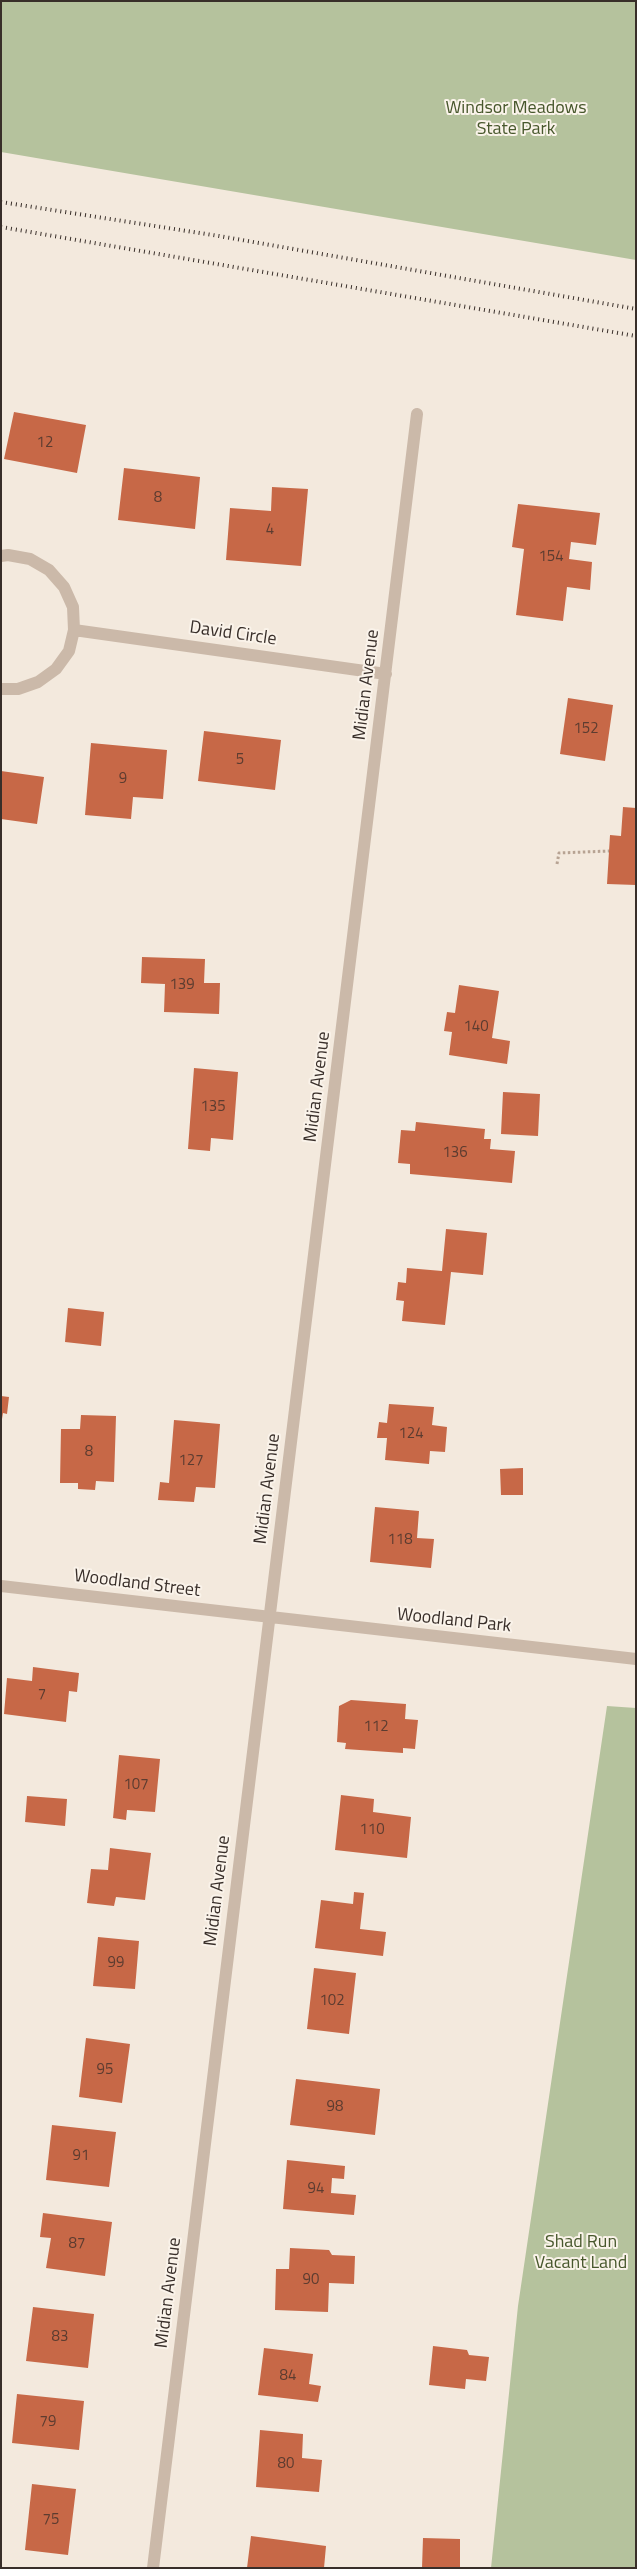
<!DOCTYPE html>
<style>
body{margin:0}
#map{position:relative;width:637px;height:2569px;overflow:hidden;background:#f3e9dd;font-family:"Titillium Web",sans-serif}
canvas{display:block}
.frame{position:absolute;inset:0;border:2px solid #382e29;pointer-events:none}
</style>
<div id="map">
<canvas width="637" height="2569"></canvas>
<div class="frame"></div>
</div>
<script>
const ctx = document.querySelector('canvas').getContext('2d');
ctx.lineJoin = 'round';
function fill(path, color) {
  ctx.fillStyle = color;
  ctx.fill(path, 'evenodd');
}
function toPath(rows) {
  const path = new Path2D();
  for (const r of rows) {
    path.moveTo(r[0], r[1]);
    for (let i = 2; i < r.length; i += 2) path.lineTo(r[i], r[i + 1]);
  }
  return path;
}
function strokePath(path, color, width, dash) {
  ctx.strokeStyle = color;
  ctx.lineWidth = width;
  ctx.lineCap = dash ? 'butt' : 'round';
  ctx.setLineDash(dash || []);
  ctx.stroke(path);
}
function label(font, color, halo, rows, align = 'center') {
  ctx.font = font + ' "Titillium Web",sans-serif';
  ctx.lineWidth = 4;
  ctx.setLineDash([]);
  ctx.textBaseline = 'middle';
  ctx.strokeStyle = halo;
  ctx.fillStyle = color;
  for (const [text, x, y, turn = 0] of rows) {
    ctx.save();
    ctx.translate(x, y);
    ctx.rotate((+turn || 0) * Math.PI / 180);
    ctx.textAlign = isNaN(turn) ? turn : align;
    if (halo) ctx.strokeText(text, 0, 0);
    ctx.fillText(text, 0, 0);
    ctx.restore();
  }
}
const green = toPath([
 [1,1,636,1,636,260,1,152],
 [607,1706,636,1708,636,2568,491,2568,518,2306]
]);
const building = toPath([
 [14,412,86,425,77,473,4,459],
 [124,468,200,477,195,529,118,520],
 [272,487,308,489,301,566,226,560,230,508,271,511],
 [518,504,600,513,596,545,571,542,569,559,592,562,590,590,567,587,563,621,516,615,524,549,512,547],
 [568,698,613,705,605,761,560,754],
 [204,731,281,740,275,790,198,781],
 [91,743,167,750,163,799,133,797,131,819,85,815],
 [1,771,44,777,37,824,1,819],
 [623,807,636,808,636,885,607,884,610,835,621,836],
 [142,957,205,959,204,983,220,983,219,1014,164,1012,165,984,141,983],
 [459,985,499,991,492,1038,510,1041,507,1064,449,1055,452,1032,444,1031,447,1012,455,1013],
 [194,1068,238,1072,233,1140,211,1138,210,1151,188,1149],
 [503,1092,540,1094,538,1136,501,1134],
 [416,1122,485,1129,484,1139,491,1139,490,1149,515,1151,512,1183,410,1174,410,1164,398,1163,401,1130,415,1131],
 [446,1229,487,1233,483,1275,451,1272,445,1325,402,1321,404,1301,396,1300,398,1282,406,1283,407,1268,442,1271],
 [68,1308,104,1312,101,1346,65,1342],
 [1,1396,9,1397,7,1414,3,1413,2,1419],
 [389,1404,434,1407,432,1425,447,1427,445,1452,430,1451,429,1464,385,1460,387,1438,377,1438,379,1422,387,1423],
 [81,1415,116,1416,114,1482,96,1481,95,1490,78,1489,78,1483,60,1483,61,1429,80,1429],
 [174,1420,220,1424,215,1488,196,1487,194,1502,158,1500,160,1482,169,1483],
 [523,1468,523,1495,501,1495,500,1469],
 [375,1507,419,1511,417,1538,434,1539,431,1568,370,1562],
 [33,1667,79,1673,77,1692,69,1691,66,1722,4,1714,7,1678,32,1681],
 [351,1700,406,1704,405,1719,418,1720,415,1749,403,1748,403,1753,345,1749,346,1743,337,1742,339,1706],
 [119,1755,160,1759,155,1812,127,1810,126,1820,113,1818],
 [341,1795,374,1799,373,1812,411,1817,407,1858,335,1850],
 [27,1796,67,1799,65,1826,25,1822],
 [110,1848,151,1853,145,1900,116,1897,114,1906,87,1903,91,1869,108,1870],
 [354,1892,364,1893,360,1929,386,1932,383,1956,315,1948,321,1900,353,1904],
 [98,1937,139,1941,135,1989,93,1986],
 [314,1968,356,1973,349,2034,307,2029],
 [86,2038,130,2044,122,2103,79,2097],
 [296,2079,380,2089,375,2135,290,2125],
 [52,2125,116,2132,109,2187,46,2180],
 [287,2160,345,2166,344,2179,332,2178,331,2193,356,2195,354,2215,283,2209],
 [43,2213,112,2222,105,2276,46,2268,51,2238,40,2237],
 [290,2248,329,2250,332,2255,355,2256,354,2284,329,2283,328,2312,275,2310,276,2269,289,2269],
 [33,2307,94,2314,88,2368,26,2361],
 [433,2346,467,2350,469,2355,489,2357,486,2381,466,2379,465,2389,429,2385],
 [264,2348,313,2354,309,2384,321,2386,318,2402,258,2395],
 [17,2394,84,2401,79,2450,12,2443],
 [260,2430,303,2434,302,2458,322,2460,319,2492,256,2487],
 [32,2484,76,2489,68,2555,25,2550],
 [251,2536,326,2546,324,2568,247,2568],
 [423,2538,460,2539,460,2568,422,2568]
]);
const path = toPath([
 [557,864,559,853,609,851]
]);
const minor = toPath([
 [1,556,8,555,30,559,49,570,64,587,73,607,74,630,69,651,56,669,38,682,18,689,1,689],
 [74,630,386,674],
 [1,1586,636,1659],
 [153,2568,417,414]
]);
const rail = toPath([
 [1,202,219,236,636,309],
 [1,227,636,336]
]);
const numberNames = [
 ["12",45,443],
 ["8",158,498],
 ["4",270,530],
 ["154",551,557],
 ["152",586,729],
 ["5",240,760],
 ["9",123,779],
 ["139",182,985],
 ["140",476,1027],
 ["135",213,1107],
 ["136",455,1153],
 ["124",411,1434],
 ["8",89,1452],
 ["127",191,1461],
 ["118",400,1540],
 ["7",42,1695],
 ["112",376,1727],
 ["107",136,1785],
 ["110",372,1830],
 ["99",116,1963],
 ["102",332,2001],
 ["95",105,2070],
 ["98",335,2107],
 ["91",81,2156],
 ["94",316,2189],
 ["87",77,2244],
 ["90",311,2280],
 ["83",60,2337],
 ["84",288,2376],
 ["79",48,2422],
 ["80",286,2464],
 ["75",51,2520]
];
const parkNames = [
 ["Windsor Meadows",516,109],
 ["State Park",516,130],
 ["Shad Run",581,2243],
 ["Vacant Land",581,2264]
];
const streetNames = [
 ["David Circle",233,634,8],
 ["Midian Avenue",367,685,-83],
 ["Midian Avenue",318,1087,-83],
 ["Midian Avenue",268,1489,-83],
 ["Woodland Street",137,1584,7],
 ["Woodland Park",454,1621,6],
 ["Midian Avenue",218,1891,-83],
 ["Midian Avenue",169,2293,-83]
];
fill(green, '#b5c29d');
fill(building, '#c76847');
strokePath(path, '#b7a393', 3, [2.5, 2.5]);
strokePath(minor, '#cbb9a9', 12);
strokePath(rail, '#382e29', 4, [1, 4]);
label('15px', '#5c3c30', null, numberNames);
label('18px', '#47572c', '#faf3ea', parkNames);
label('18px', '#382e29', '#faf3ea', streetNames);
</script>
